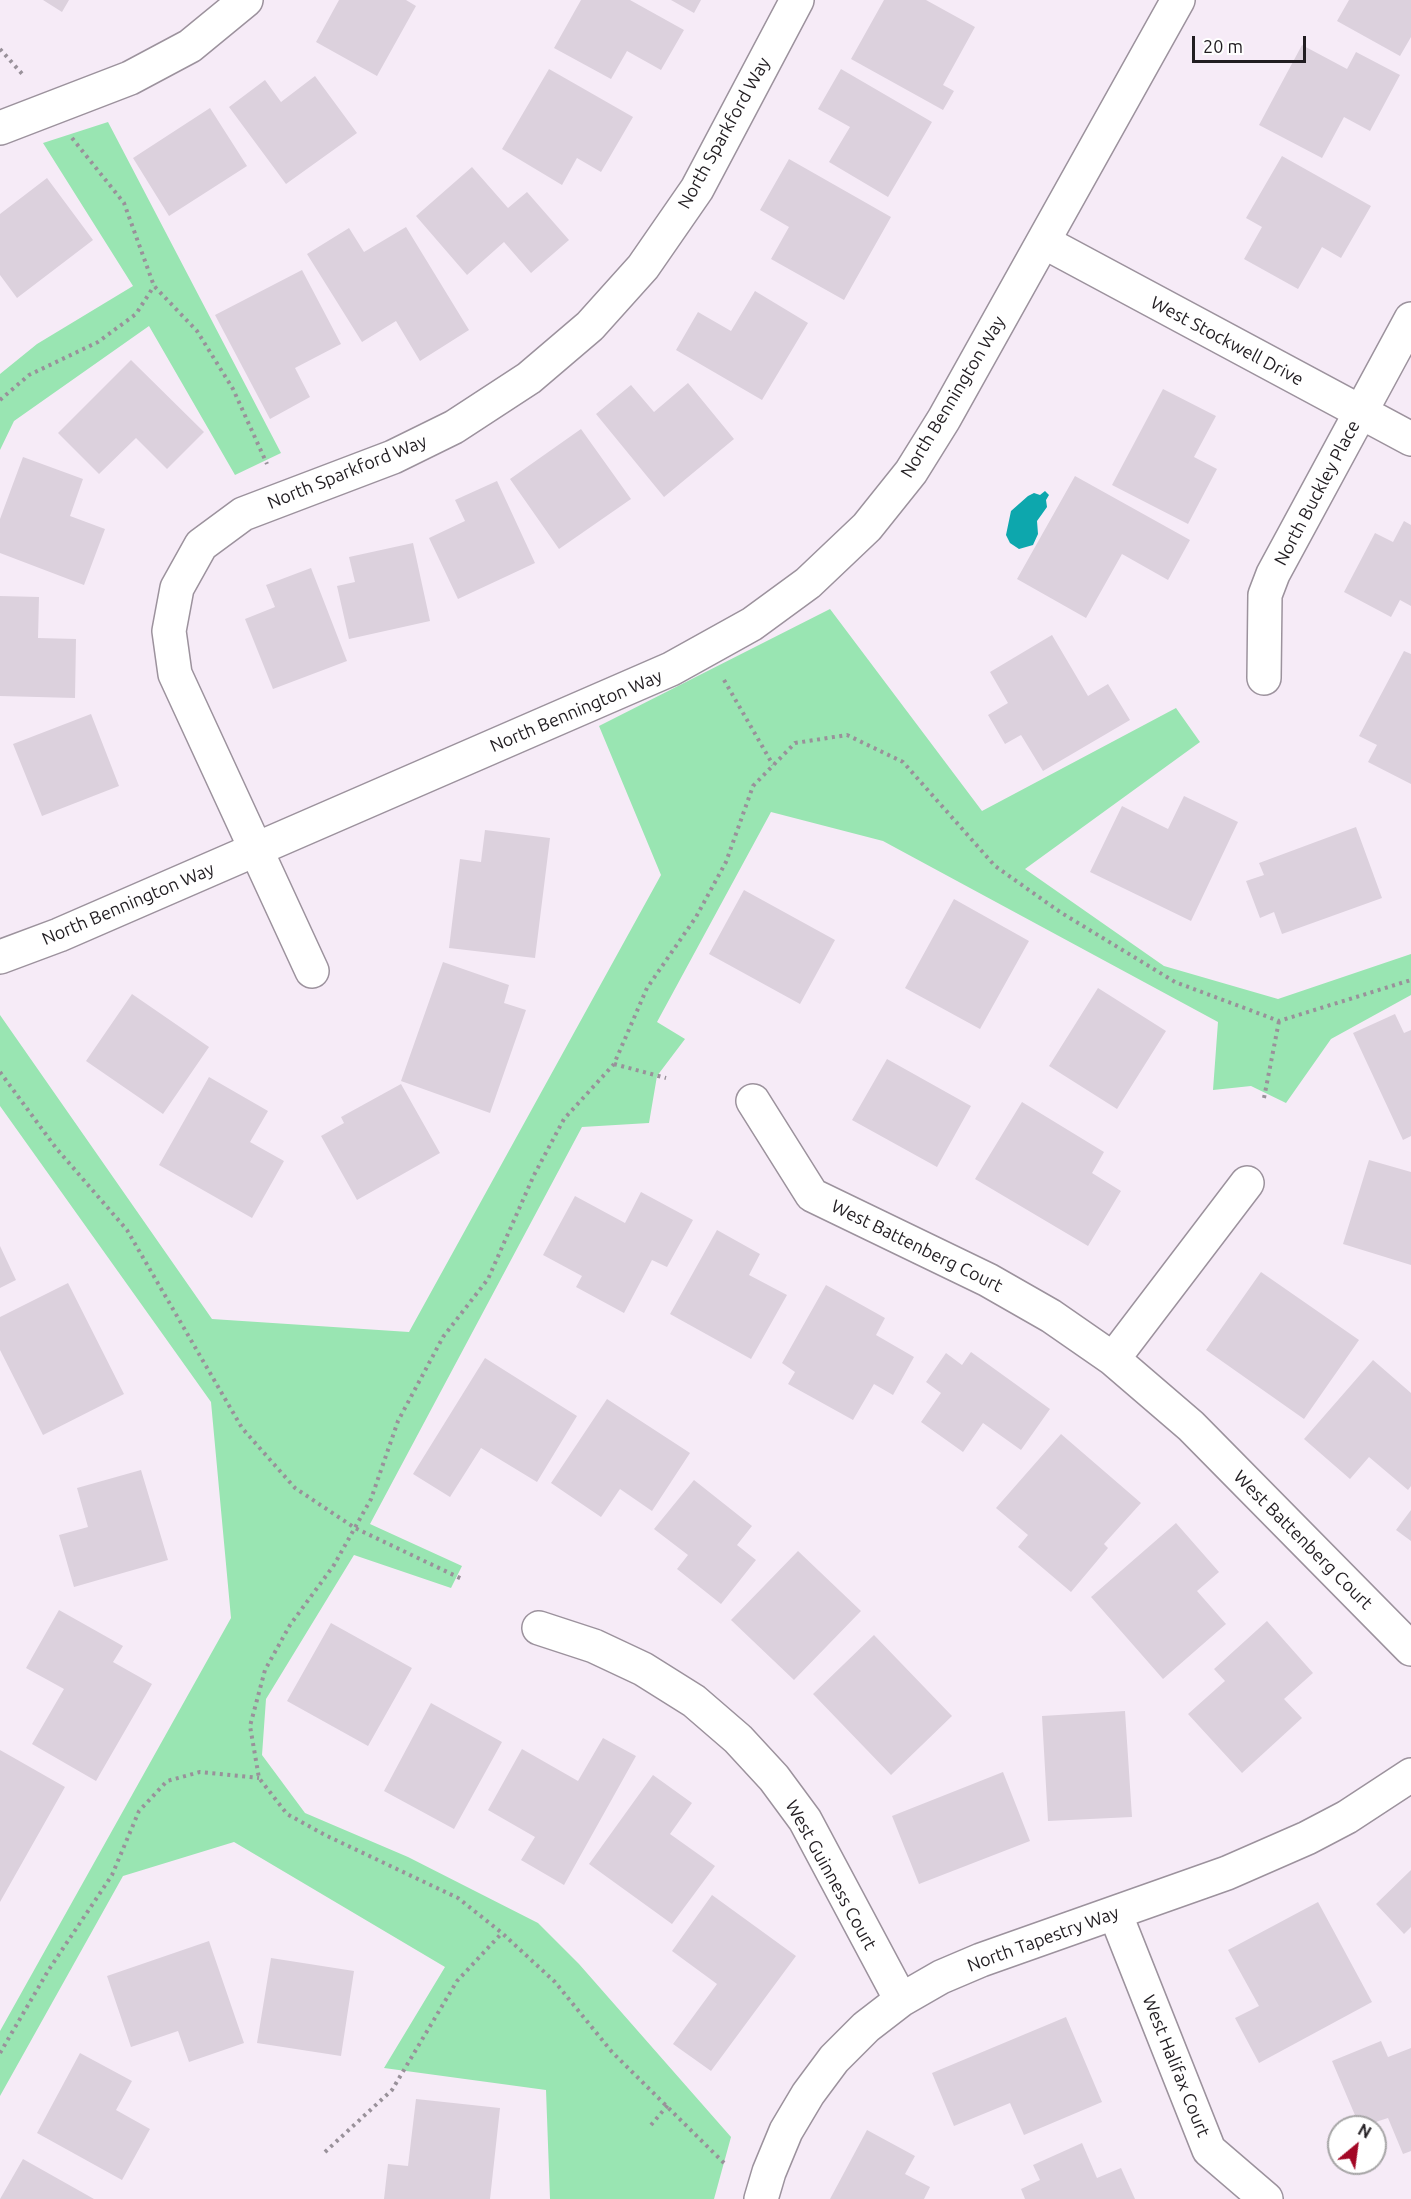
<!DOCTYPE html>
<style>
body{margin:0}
#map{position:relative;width:1411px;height:2199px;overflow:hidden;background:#f6ebf7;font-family:Ubuntu,sans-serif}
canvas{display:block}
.north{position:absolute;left:1327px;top:2115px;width:60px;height:60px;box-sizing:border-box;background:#fff;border:2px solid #a6a5a6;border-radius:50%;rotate:29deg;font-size:16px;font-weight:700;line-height:24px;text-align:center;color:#211d21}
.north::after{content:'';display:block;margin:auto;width:21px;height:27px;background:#a30725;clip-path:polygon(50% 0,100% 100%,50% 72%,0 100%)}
.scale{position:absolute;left:1192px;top:36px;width:114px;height:27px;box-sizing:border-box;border:3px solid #211d21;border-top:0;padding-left:8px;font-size:18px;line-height:21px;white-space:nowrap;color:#211d21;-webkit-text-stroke:4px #fff;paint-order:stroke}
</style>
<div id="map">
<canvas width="1411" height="2199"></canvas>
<div class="north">N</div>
<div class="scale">20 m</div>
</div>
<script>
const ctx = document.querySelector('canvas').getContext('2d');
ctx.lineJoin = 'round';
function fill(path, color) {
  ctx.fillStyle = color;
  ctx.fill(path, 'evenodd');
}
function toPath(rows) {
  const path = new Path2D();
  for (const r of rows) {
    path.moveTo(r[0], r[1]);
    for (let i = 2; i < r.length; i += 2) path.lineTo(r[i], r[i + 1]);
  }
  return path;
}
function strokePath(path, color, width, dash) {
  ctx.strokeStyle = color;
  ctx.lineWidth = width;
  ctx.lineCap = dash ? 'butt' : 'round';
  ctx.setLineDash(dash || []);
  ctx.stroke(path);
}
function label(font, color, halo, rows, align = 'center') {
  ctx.font = font + ' Ubuntu,sans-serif';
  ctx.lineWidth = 4.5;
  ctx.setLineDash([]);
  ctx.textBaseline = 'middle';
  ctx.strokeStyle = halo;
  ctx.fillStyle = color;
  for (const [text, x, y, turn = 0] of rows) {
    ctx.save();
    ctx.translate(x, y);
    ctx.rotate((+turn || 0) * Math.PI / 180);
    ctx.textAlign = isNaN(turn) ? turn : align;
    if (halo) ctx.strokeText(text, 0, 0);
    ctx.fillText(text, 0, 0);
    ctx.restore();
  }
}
const green = toPath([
 [108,122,281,453,235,475,149,326,14,421,0,450,0,374,37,344,133,286,43,143],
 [830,609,982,811,1176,708,1200,742,1025,869,1164,966,1278,999,1411,954,1411,995,1331,1039,1286,1103,1251,1086,1213,1090,1218,1022,883,841,771,812,657,1022,685,1039,657,1076,649,1123,582,1127,370,1524,462,1566,451,1588,354,1555,266,1699,262,1755,305,1813,408,1857,538,1923,579,1964,731,2137,714,2199,550,2199,546,2090,384,2068,445,1967,234,1842,123,1876,0,2096,0,2031,231,1618,211,1402,0,1106,0,1015,212,1319,409,1332,661,875,599,726]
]);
const water = toPath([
 [1045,491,1049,495,1046,500,1047,507,1037,521,1038,534,1033,545,1019,549,1010,543,1006,535,1011,511,1028,496,1034,493,1040,495]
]);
const building = toPath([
 [43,0,69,0,62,12],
 [339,0,406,0,416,6,377,76,316,42],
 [581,0,630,0,684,30,661,70,627,51,611,79,554,48],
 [671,0,701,0,694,13],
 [884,0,926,0,975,27,943,85,954,91,943,110,851,59],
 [1349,0,1411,0,1411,37,1400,56,1337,21],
 [1302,45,1347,69,1356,52,1400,75,1370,131,1344,117,1322,158,1259,125],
 [549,69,633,117,601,172,577,158,562,185,502,149],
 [841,69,932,122,888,197,829,162,850,127,818,109],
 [315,76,357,133,286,184,229,107,265,80,281,102],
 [210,108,247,166,169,216,133,158],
 [1282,156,1371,206,1341,258,1322,247,1298,289,1244,259,1262,227,1246,218],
 [789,159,891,217,844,300,771,259,789,227,760,210],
 [472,167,508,208,527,192,569,240,531,273,504,242,467,275,416,216],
 [47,178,93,240,17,298,0,275,0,214],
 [406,227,469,330,420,361,396,321,362,342,307,254,349,228,364,252],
 [302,270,341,344,295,368,310,397,270,419,215,315],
 [755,291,808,323,762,400,676,350,698,312,731,331],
 [131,360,204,432,167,469,136,438,99,474,58,433],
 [688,383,734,439,664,497,596,414,631,385,654,412],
 [1163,389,1216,416,1194,457,1217,469,1188,524,1112,485],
 [581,429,631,499,559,549,510,479],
 [23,457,83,479,70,516,105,529,84,585,0,553,0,519],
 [1075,476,1190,540,1168,580,1122,554,1086,618,1017,579],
 [497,481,535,563,458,599,429,538,465,521,455,500],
 [1404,521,1411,525,1411,606,1400,600,1391,617,1344,592,1375,533,1393,542],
 [413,543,430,621,349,639,337,586,355,582,349,557],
 [311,568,347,661,273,689,245,619,275,607,266,585],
 [0,596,39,597,38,638,76,639,75,698,0,696],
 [1052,635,1088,696,1108,684,1130,720,1043,771,1021,735,1005,744,988,715,1008,703,990,672],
 [1404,651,1411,654,1411,784,1368,762,1377,745,1359,736],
 [91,714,119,786,42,816,13,744],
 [1184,796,1238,822,1191,921,1090,872,1122,806,1168,829],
 [1356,827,1382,898,1282,934,1274,912,1260,918,1246,881,1264,875,1259,863],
 [485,830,550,838,535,958,449,948,460,859,481,862],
 [744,890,835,940,800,1004,709,954],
 [954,899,1029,941,980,1029,905,988],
 [443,962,509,985,504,1003,526,1010,490,1113,401,1081],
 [1098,988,1166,1031,1117,1109,1049,1066],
 [132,994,209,1047,163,1114,86,1061],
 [1395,1014,1404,1033,1411,1030,1411,1136,1403,1140,1353,1033],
 [887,1059,971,1106,937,1167,852,1120],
 [209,1077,268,1111,250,1142,284,1161,252,1218,159,1165],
 [401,1084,440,1153,357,1200,321,1136,344,1123,341,1117],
 [1022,1102,1104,1152,1092,1173,1121,1191,1088,1246,975,1179],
 [1369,1160,1411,1172,1411,1265,1343,1244],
 [641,1192,693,1220,667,1267,652,1260,624,1313,576,1287,582,1276,543,1255,575,1196,625,1223],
 [717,1230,760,1254,749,1275,787,1295,751,1359,670,1314],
 [0,1246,16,1280,0,1288],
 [1261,1272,1359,1340,1304,1419,1206,1350],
 [68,1283,124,1394,43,1435,0,1350,0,1317],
 [826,1285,885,1318,876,1335,914,1357,893,1395,874,1384,853,1420,788,1384,795,1372,782,1363],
 [971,1352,1050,1409,1021,1450,983,1423,963,1452,921,1422,941,1393,926,1382,946,1353,962,1365],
 [485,1358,577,1416,537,1482,481,1448,450,1497,413,1474],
 [1373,1360,1411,1393,1411,1486,1408,1490,1369,1457,1350,1479,1304,1439],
 [607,1399,690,1453,652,1511,620,1489,601,1517,551,1483],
 [1061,1434,1141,1503,1104,1544,1108,1548,1071,1592,1018,1547,1028,1535,996,1508],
 [141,1470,168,1560,74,1587,59,1535,88,1527,77,1488],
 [694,1480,752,1526,737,1545,756,1560,721,1604,677,1569,688,1555,654,1529],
 [1411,1510,1411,1541,1396,1530],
 [1176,1523,1219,1572,1197,1591,1226,1624,1163,1679,1091,1597],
 [798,1551,861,1611,794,1680,731,1620],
 [59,1610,123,1646,113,1662,152,1684,96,1781,32,1744,64,1689,26,1668],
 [1267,1621,1313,1673,1284,1699,1302,1718,1242,1773,1188,1714,1225,1681,1214,1669],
 [331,1623,412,1668,368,1746,287,1701],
 [874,1635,952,1716,891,1775,813,1694],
 [431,1703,502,1742,454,1829,384,1791],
 [1125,1711,1132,1817,1048,1821,1042,1716],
 [603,1738,636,1756,564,1885,521,1860,535,1837,488,1810,522,1749,578,1781],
 [0,1750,65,1787,0,1902],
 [1003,1772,1030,1841,919,1884,892,1816],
 [653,1775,692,1803,670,1834,715,1866,672,1924,589,1864],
 [1411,1870,1411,1927,1404,1934,1376,1904],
 [712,1895,796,1956,711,2071,673,2044,717,1984,672,1951],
 [1318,1902,1372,2002,1259,2063,1235,2018,1259,2006,1228,1950],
 [209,1941,244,2043,189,2062,178,2031,131,2047,107,1976],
 [271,1958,354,1971,341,2056,257,2043],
 [1066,2017,1102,2102,1024,2135,1010,2103,954,2126,932,2073],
 [1381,2041,1388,2057,1411,2048,1411,2151,1403,2154,1388,2118,1360,2127,1332,2061],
 [80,2053,132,2081,116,2110,150,2129,122,2180,37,2133],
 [416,2099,500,2108,490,2199,384,2199,388,2164,408,2166],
 [867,2130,915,2156,905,2174,930,2187,924,2199,830,2199],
 [1082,2143,1097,2178,1121,2168,1135,2199,1025,2199,1021,2189,1040,2180,1033,2165],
 [23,2159,94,2199,0,2199]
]);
const path = toPath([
 [0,49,24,76],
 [72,138,124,203,154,286,197,331,233,389,267,464],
 [0,400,29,375,98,342,136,314,154,286],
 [724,680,773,765],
 [614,1064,666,1078],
 [0,1072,56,1148,127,1230,242,1428,295,1488,355,1528,462,1579],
 [1264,1098,1279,1021],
 [0,2053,48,1971,112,1875,139,1811,167,1781,200,1772,259,1778],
 [651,2125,668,2105],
 [325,2152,392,2090,457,1981,502,1933],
 [724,2163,612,2052,555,1982,502,1933,458,1898,325,1835,287,1814,259,1778,250,1726,265,1670,290,1625,334,1565,371,1499,398,1421,443,1337,488,1279,534,1175,564,1119,614,1064,647,988,696,917,726,862,753,786,795,743,847,735,903,762,995,866,1060,912,1175,982,1279,1021,1411,980]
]);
const minor = toPath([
 [0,128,130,78,190,46,246,0],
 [1044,242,1411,439],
 [1264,678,1265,595,1273,574,1411,319],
 [312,971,175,674,169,631,177,588,201,545,243,514,393,457,454,427,529,378,590,326,643,267,697,189,797,0],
 [753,1101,812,1195,988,1280,1051,1316,1113,1359,1191,1426,1411,1649],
 [1113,1359,1247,1183],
 [539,1628,594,1646,643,1669,694,1701,738,1739,774,1778,805,1820,901,2000],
 [1115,1913,1209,2150,1266,2199],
 [761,2199,769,2172,786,2131,808,2094,834,2059,866,2027,901,2000,941,1977,981,1960,1227,1873,1307,1838,1347,1817,1411,1775]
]);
const tertiary = toPath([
 [0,957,59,935,671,669,752,624,808,583,867,527,911,472,944,419,1178,0]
]);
const streetNames = [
 ["North Sparkford Way",724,133,-61],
 ["West Stockwell Drive",1227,341,28],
 ["North Bennington Way",953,397,-59],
 ["North Sparkford Way",347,472,-22],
 ["North Buckley Place",1317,493,-62],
 ["North Bennington Way",576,711,-23],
 ["North Bennington Way",128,904,-23],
 ["West Battenberg Court",917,1246,26],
 ["West Battenberg Court",1303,1540,45],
 ["West Guinness Court",831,1875,61],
 ["North Tapestry Way",1043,1939,-20],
 ["West Halifax Court",1176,2066,68]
];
fill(green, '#99e5b2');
fill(water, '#0da7ad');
fill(building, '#dcd1dd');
strokePath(minor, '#9c929d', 36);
strokePath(tertiary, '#9c929d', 36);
strokePath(path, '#99919a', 4, [3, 4.5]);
strokePath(minor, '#fff', 33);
strokePath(tertiary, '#fff', 33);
label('18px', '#211d21', '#fff', streetNames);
</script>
